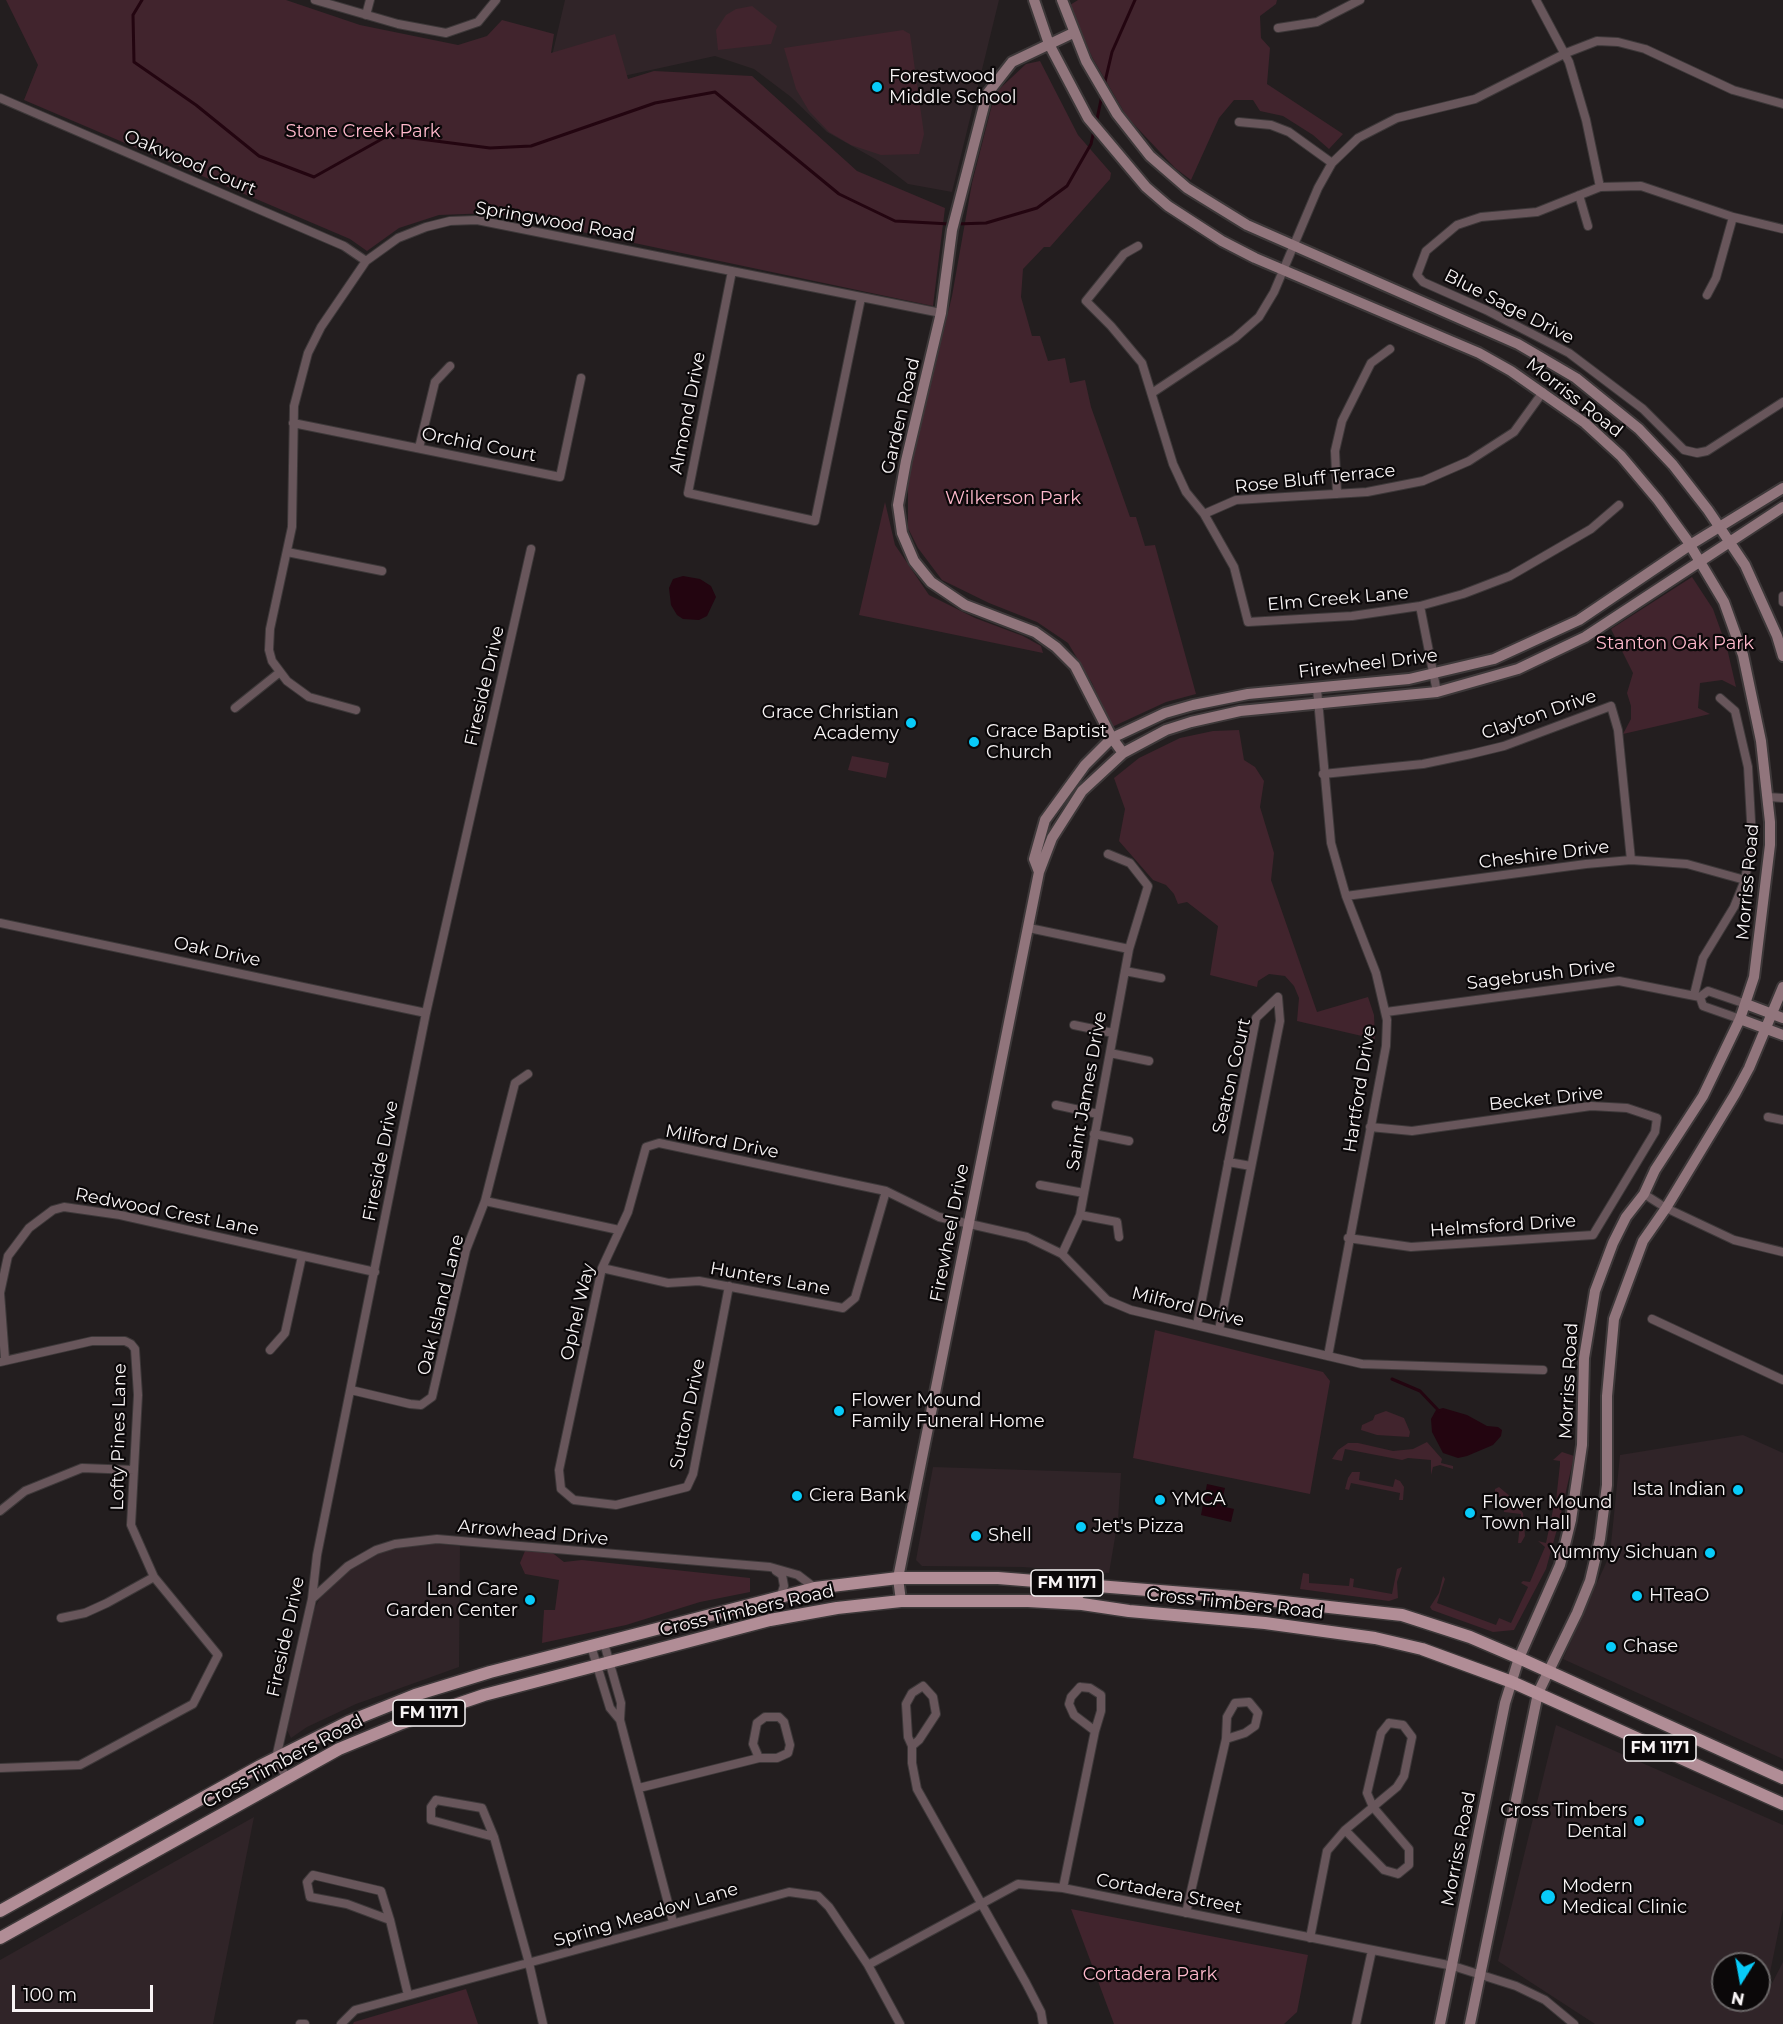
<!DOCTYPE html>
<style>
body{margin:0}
#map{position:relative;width:1783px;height:2024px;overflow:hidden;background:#231e1f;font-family:Montserrat,sans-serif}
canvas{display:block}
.north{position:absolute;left:1711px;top:1952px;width:60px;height:60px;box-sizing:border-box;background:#0b0809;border:2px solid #6a6667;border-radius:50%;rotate:191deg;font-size:16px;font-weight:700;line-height:24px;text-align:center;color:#f8f4f5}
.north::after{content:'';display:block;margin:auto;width:21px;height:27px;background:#08cbf9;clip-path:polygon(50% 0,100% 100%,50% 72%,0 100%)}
.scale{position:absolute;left:12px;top:1985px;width:141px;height:27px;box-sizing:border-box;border:3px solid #f8f4f5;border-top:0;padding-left:8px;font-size:18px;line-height:21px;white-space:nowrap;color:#f8f4f5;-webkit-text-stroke:4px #0b0809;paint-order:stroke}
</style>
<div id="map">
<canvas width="1783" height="2024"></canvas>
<div class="north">N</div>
<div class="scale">100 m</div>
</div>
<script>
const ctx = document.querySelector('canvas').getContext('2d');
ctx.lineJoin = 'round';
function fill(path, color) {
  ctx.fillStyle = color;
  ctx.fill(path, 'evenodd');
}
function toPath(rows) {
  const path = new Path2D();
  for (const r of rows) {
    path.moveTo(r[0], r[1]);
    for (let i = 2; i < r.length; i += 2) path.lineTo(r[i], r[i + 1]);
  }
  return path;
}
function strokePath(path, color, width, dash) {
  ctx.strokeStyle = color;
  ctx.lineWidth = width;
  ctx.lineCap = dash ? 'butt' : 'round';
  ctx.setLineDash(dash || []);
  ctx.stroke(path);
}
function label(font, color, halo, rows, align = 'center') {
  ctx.font = font + ' Montserrat,sans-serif';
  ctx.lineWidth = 4.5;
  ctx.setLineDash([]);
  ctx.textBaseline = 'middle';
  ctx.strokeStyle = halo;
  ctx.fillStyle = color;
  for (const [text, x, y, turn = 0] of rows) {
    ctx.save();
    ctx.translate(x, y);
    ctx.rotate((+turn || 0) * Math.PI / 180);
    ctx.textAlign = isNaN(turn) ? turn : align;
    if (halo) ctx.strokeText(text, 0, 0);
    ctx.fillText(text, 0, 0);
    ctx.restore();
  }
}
const built = toPath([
 [565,0,999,0,952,192,908,184,877,160,827,132,791,97,754,69,715,56,619,77,541,103],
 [1743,1435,1783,1453,1783,1759,1563,1659,1610,1554,1620,1455],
 [933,1467,1121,1473,1118,1520,1109,1573,1022,1567,922,1566,916,1560],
 [426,1543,460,1546,459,1667,356,1704,307,1727,291,1738,287,1730,289,1712,312,1613,320,1598,355,1565,371,1556,396,1548],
 [1556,1725,1783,1825,1783,1909,1765,1997,1783,1962,1783,2024,1595,2024,1498,1961],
 [1723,1964,1759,1964,1759,2000,1723,2000],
 [254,1817,213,2024,0,2024,0,1960]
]);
const green = toPath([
 [6,0,286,0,360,25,458,45,487,36,502,20,554,34,551,53,615,34,628,79,654,71,752,76,857,171,945,208,933,306,492,213,439,215,399,228,367,251,350,239,24,100,38,65],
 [1078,0,1277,0,1276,4,1260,16,1261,38,1270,48,1267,84,1343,134,1329,149,1313,135,1283,116,1260,111,1253,100,1234,100,1219,118,1191,180,1175,168,1127,117,1092,57,1070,5],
 [752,6,777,26,771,44,718,50,716,30,726,15,736,9],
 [903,30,910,34,924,134,919,154,881,155,851,145,829,132,809,111,796,89,784,48],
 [1040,61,1078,135,1111,173,1110,179,1050,247,1044,247,1023,269,1021,297,1032,336,1040,336,1048,361,1065,358,1070,383,1085,380,1091,407,1130,517,1136,517,1145,546,1155,545,1196,694,1166,702,1112,727,1092,683,1068,643,1037,622,989,603,942,580,918,548,908,528,908,479,952,296,972,183,995,93,1026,64],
 [885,502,895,545,929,595,975,618,1023,636,1041,646,1043,653,859,615],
 [1692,577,1713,609,1727,648,1736,687,1722,680,1700,683,1698,708,1710,714,1623,734,1631,719,1631,706,1627,693,1633,673,1611,629],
 [1239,730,1244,760,1255,767,1264,781,1260,807,1274,853,1271,880,1317,1012,1368,997,1374,1015,1375,1039,1297,1021,1299,998,1294,986,1285,976,1269,974,1258,981,1257,987,1210,975,1218,926,1187,902,1178,904,1174,894,1166,885,1153,880,1119,841,1125,809,1114,778,1139,758,1180,738,1213,731],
 [852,756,889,763,886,778,848,770],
 [1155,1330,1323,1372,1330,1381,1310,1494,1133,1458],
 [1386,1411,1404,1418,1410,1432,1409,1437,1377,1435,1361,1430,1362,1425,1373,1420,1375,1415],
 [1427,1442,1442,1459,1441,1463,1453,1466,1453,1469,1440,1465,1433,1467,1431,1475,1431,1460,1408,1458,1402,1460,1345,1449,1342,1461,1332,1459,1338,1450,1348,1443,1358,1443,1393,1451,1413,1449],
 [1562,1452,1574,1456,1559,1522,1546,1569,1514,1630,1493,1632,1432,1610,1430,1607,1439,1593,1443,1576,1445,1579,1437,1603,1496,1625,1499,1618,1511,1623,1528,1587,1521,1583,1523,1581,1530,1582,1545,1547,1538,1541,1546,1543,1554,1505,1547,1503,1548,1500,1556,1501,1560,1464,1560,1461,1553,1460],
 [1352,1472,1360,1472,1359,1480,1393,1487,1395,1479,1400,1481,1404,1487,1403,1500,1399,1500,1400,1493,1351,1483,1349,1490,1345,1489,1348,1478],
 [1499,1487,1511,1497,1523,1513,1525,1536,1521,1543,1518,1543,1521,1514,1504,1512,1504,1503,1495,1499,1495,1489],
 [525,1551,550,1551,564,1562,582,1560,750,1578,750,1592,700,1602,626,1625,542,1643,544,1610,555,1610,559,1580,525,1574,520,1563],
 [1402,1567,1397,1582,1398,1598,1389,1601,1300,1589,1303,1573,1309,1574,1309,1583,1349,1586,1350,1578,1354,1579,1353,1587,1392,1594,1397,1569],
 [1071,1909,1308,1955,1297,2012,1284,2024,1114,2024],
 [466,1989,478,2024,353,2024,354,2022]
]);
const water = toPath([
 [683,576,700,579,711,586,716,597,707,616,699,620,683,619,677,615,671,605,669,588,673,579],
 [1443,1408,1467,1415,1487,1426,1498,1427,1502,1430,1501,1436,1493,1445,1467,1456,1458,1458,1443,1453,1432,1432,1431,1419,1436,1410],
 [1207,1484,1225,1488,1221,1506,1234,1509,1231,1522,1201,1515]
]);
const stream = toPath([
 [142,0,133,15,134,62,196,105,259,156,314,177,389,135,490,148,531,146,655,103,715,92,839,194,895,221,950,224],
 [1104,86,1112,52,1135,0],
 [1096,124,1102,95],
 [956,224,986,223,1037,208,1067,186,1091,144,1094,130],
 [1392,1379,1420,1391,1439,1411]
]);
const street = toPath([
 [315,0,398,24,446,33,478,22,496,0],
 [1536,0,1569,62,1586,120,1600,187],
 [366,15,370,0],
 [1278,28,1317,22,1360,0],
 [0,98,344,246,366,261],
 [1239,122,1271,125,1289,132,1332,163],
 [1579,195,1588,226],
 [1783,229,1733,217,1641,186,1600,187,1537,212,1481,217,1457,225,1426,251,1417,275,1423,282,1486,310,1569,353,1643,409,1684,450,1697,453,1707,451,1783,402],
 [1138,246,1124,254,1086,301,1111,326,1142,363,1173,464,1186,492,1204,514,1234,567,1248,622,1352,616,1420,606,1463,594,1510,576,1591,529,1619,505],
 [732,271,688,493,815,521,861,298],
 [1707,295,1716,278,1733,217],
 [1152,393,1235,338,1259,317,1274,292,1318,188,1332,163,1358,138,1397,118,1475,99,1566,53,1597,41,1618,42,1645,49,1733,90,1783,104],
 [293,423,560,477,581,378],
 [419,448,435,382,450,366],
 [1337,494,1335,451,1342,421,1371,363,1390,349],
 [1204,514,1236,500,1367,492,1423,481,1469,461,1514,432,1543,392],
 [287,552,382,571],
 [1783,596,1783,602],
 [1420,606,1437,692],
 [1317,689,1331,843,1346,896,1376,973,1387,1020,1386,1046,1328,1356],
 [235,708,280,672],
 [356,710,309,697,287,681,272,661,269,650,270,629,292,527,294,406,308,353,321,327,366,261,398,238,426,227,450,221,477,220,941,313],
 [1323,774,1423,764,1471,754,1504,746,1611,706,1618,730,1631,860],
 [1768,797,1783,798],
 [1346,896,1586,864,1631,860,1687,864,1745,880],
 [0,923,426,1013],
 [1029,928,1129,949],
 [1125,971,1161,978],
 [1694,995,1703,958,1734,907,1745,880,1752,839,1748,767,1735,711,1720,698],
 [1700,997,1703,1006,1740,1019],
 [1386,1012,1619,981,1700,997,1708,991,1746,1004],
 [1074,1025,1113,1033],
 [1110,1053,1149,1061],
 [1056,1105,1098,1114],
 [1768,1117,1783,1120],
 [1094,1134,1129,1141],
 [1228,1162,1251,1166],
 [1040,1185,1084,1193],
 [1644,1194,1666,1208,1734,1240,1783,1252],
 [485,1201,619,1230],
 [1080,1215,1117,1222,1119,1237],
 [1348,1238,1411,1247,1593,1235,1655,1132,1657,1118,1627,1108,1591,1106,1412,1131,1370,1127],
 [1062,1254,1080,1215,1129,949,1148,886,1130,863,1108,854],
 [602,1268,668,1283,699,1281,843,1308,855,1298,886,1191],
 [729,1286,693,1474,687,1487,616,1505,574,1500,561,1489,559,1470,602,1268,628,1212,646,1147,659,1143,886,1191,939,1217,1027,1237,1062,1254,1107,1300,1131,1310,1362,1364,1543,1370],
 [0,1293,8,1256,29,1228,53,1210,64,1207,120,1215,375,1272],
 [0,1293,5,1359],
 [1652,1319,1783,1380],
 [1197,1325,1256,1018,1278,997,1280,1021,1277,1036,1219,1330],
 [270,1350,285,1333,302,1256],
 [0,1362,92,1341,125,1341,131,1344,135,1349,138,1395,131,1525,154,1577,218,1655,193,1704,80,1765,0,1768],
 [351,1390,410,1404,421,1405,432,1397,466,1250,485,1201,515,1083,528,1074],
 [0,1511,25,1491,82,1468,134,1470],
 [776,1571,782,1575,784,1586,780,1598],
 [313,1598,348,1566,376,1550,395,1544,437,1539,770,1567,798,1575,815,1588],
 [61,1618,85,1613,107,1603,154,1577],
 [604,1643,621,1703,620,1720,673,1922],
 [591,1646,610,1708,620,1720],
 [1080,1687,1090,1688,1101,1695,1101,1711,1095,1731,1074,1715,1069,1704,1071,1697,1080,1687],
 [1389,1723,1403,1725,1412,1737,1404,1776,1397,1787,1373,1807,1367,1793,1381,1733,1389,1723],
 [912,1746,908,1737,906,1704,912,1693,923,1686,933,1697,936,1714,919,1740,912,1746,912,1763,917,1789,1026,1983,1041,2012,1043,2024],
 [287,1779,276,1758,312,1599,317,1555,426,1013,531,549],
 [639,1788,759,1758,777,1758,788,1753,790,1745,784,1722,779,1717,765,1717,757,1723,753,1744,759,1758],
 [436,1800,482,1808,494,1837,431,1820,431,1807,436,1800],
 [494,1837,529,1963,543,2024],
 [1063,1888,1095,1731],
 [1186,1913,1226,1739,1245,1733,1255,1726,1258,1713,1249,1702,1235,1703,1227,1717,1226,1739],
 [390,1920,347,1904,310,1897,307,1882,313,1875,381,1891,390,1920,408,1995],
 [1310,1938,1327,1851,1345,1830,1373,1807,1409,1849,1409,1865,1398,1874,1384,1870,1345,1830],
 [868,1965,1018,1884,1063,1888,1453,1966,1516,1986,1545,2000,1574,2024],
 [300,2024,305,2024],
 [341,2024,355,2010,789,1892,818,1896,829,1907,868,1965,900,2024],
 [1356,2024,1372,1950]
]);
const secondary = toPath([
 [1034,0,1049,44,1088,118,1146,187,1168,206,1222,241,1255,258,1479,353,1511,371,1585,423,1621,456,1658,500,1687,540,1724,602,1743,655,1761,741,1770,822,1770,845,1754,977,1740,1019,1703,1096,1655,1170,1644,1194,1626,1217,1613,1243,1595,1291,1584,1358,1582,1445,1571,1520,1560,1565,1519,1658,1505,1703,1440,2024],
 [1062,0,1086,61,1117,114,1150,156,1187,188,1247,225,1518,344,1576,378,1639,429,1673,465,1708,510,1745,565,1777,636,1783,656],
 [1073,33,1012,62,987,94,952,230,941,313,906,461,898,505,902,533,914,561,931,582,965,605,1035,632,1056,647,1075,666,1112,738,1123,753],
 [1039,872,1034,859,1045,820,1085,765,1112,738,1165,713,1193,705,1248,694,1409,679,1494,659,1579,620,1690,545,1783,488],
 [1746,1004,1783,1018],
 [1740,1019,1783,1035],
 [901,1601,898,1578,1039,872,1052,838,1082,791,1123,753,1166,730,1191,722,1240,711,1437,692,1518,669,1585,637,1783,507],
 [1470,2024,1538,1693,1577,1613,1590,1581,1600,1539,1607,1485,1607,1396,1614,1319,1643,1241,1666,1208,1735,1094,1749,1068,1783,987]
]);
const primary = toPath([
 [1055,1596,1077,1595,1081,1591,1078,1584],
 [0,1911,260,1766,348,1722,415,1695,490,1672,815,1588,898,1578,998,1578,1247,1598,1402,1615,1470,1637,1519,1658,1783,1778],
 [0,1938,339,1749,402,1723,484,1695,770,1620,837,1608,901,1601,1028,1601,1082,1604,1129,1611,1265,1623,1375,1638,1422,1649,1512,1682,1783,1804]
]);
const markers = [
 [877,87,6,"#08cbf9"],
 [911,723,6,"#08cbf9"],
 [974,742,6,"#08cbf9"],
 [839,1411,6,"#08cbf9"],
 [1738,1490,6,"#08cbf9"],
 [797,1496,6,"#08cbf9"],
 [1160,1500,6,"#08cbf9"],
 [1470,1513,6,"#08cbf9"],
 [1081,1527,6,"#08cbf9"],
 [976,1536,6,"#08cbf9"],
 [1710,1553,6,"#08cbf9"],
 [1637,1596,6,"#08cbf9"],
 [530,1600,6,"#08cbf9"],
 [1611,1647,6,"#08cbf9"],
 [1639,1821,6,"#08cbf9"],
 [1548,1897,8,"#08cbf9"]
];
const shields = [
 [1067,1583,72],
 [429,1713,72],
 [1660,1748,72]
];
const shieldNames = [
 ["FM 1171",1067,1583],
 ["FM 1171",429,1713],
 ["FM 1171",1660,1748]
];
const poiNames = [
 ["Forestwood",889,77],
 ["Middle School",889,98],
 ["Grace Christian",899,713,"right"],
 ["Academy",899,734,"right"],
 ["Grace Baptist",986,732],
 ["Church",986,753],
 ["Flower Mound",851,1401],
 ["Family Funeral Home",851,1422],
 ["Ista Indian",1726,1490,"right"],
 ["Ciera Bank",809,1496],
 ["YMCA",1172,1500],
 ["Flower Mound",1482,1503],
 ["Town Hall",1482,1524],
 ["Jet's Pizza",1093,1527],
 ["Shell",988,1536],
 ["Yummy Sichuan",1698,1553,"right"],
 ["Land Care",518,1590,"right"],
 ["Garden Center",518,1611,"right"],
 ["HTeaO",1649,1596],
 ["Chase",1623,1647],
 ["Cross Timbers",1627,1811,"right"],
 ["Dental",1627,1832,"right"],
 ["Modern",1562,1887],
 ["Medical Clinic",1562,1908]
];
const parkNames = [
 ["Stone Creek Park",363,132],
 ["Wilkerson Park",1013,499],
 ["Stanton Oak Park",1675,644],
 ["Cortadera Park",1150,1975]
];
const streetNames = [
 ["Oakwood Court",190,163,23],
 ["Springwood Road",555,222,10],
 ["Blue Sage Drive",1509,307,27],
 ["Morriss Road",1574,398,38],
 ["Almond Drive",688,413,-79],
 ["Garden Road",901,416,-77],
 ["Orchid Court",479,445,11],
 ["Rose Bluff Terrace",1315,479,-6],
 ["Elm Creek Lane",1338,599,-5],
 ["Firewheel Drive",1368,664,-7],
 ["Fireside Drive",485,686,-77],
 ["Clayton Drive",1539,715,-19],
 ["Cheshire Drive",1544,855,-7],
 ["Morriss Road",1748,882,-85],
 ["Oak Drive",217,952,12],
 ["Sagebrush Drive",1541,975,-7],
 ["Seaton Court",1232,1076,-77],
 ["Hartford Drive",1360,1089,-81],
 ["Saint James Drive",1087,1091,-80],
 ["Becket Drive",1546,1099,-6],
 ["Milford Drive",722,1142,11],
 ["Fireside Drive",381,1161,-79],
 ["Redwood Crest Lane",167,1212,11],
 ["Helmsford Drive",1503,1226,-4],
 ["Firewheel Drive",950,1233,-79],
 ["Hunters Lane",770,1279,10],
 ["Oak Island Lane",441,1305,-76],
 ["Milford Drive",1188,1307,14],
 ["Ophel Way",578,1312,-77],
 ["Morriss Road",1569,1381,-87],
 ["Sutton Drive",688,1414,-78],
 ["Lofty Pines Lane",119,1437,-89],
 ["Arrowhead Drive",533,1533,5],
 ["Cross Timbers Road",1235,1604,6],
 ["Cross Timbers Road",747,1611,-13],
 ["Fireside Drive",286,1637,-78],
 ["Cross Timbers Road",283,1762,-28],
 ["Morriss Road",1459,1849,-79],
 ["Cortadera Street",1169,1894,11],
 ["Spring Meadow Lane",646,1915,-16]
];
fill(built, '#302428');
fill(green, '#41242d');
fill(water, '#230510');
strokePath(stream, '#230510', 3);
strokePath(street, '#3d3839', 10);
strokePath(secondary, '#3d3839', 14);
strokePath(primary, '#3d3839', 15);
strokePath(street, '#68565b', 8);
strokePath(secondary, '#91757c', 10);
strokePath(primary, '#b18d96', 12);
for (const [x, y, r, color] of markers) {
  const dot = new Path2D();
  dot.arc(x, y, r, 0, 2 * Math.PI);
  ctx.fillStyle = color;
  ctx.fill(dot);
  strokePath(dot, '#0b0809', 2);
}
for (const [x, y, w] of shields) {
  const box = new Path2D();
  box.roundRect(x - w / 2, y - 13, w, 26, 4.5);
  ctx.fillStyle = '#0b0809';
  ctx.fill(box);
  strokePath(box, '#f8f4f5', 1.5);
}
label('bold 16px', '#f8f4f5', null, shieldNames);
label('18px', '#f8f4f5', '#0b0809', poiNames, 'left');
label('18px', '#ffb9cc', '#0b0809', parkNames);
label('18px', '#f8f4f5', '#0b0809', streetNames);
</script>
